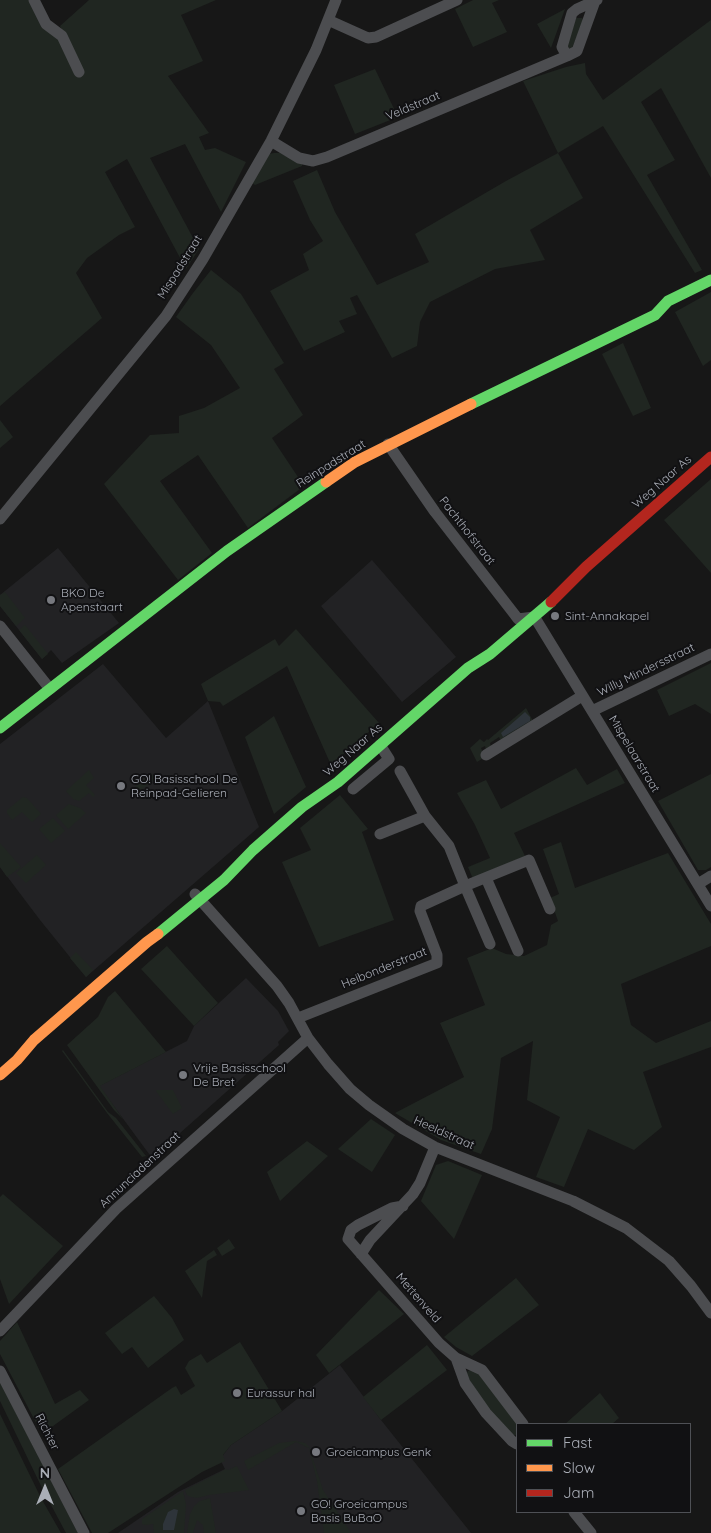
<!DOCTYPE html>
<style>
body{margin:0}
#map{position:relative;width:711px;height:1533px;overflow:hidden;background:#171717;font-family:Quicksand,sans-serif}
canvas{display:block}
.legend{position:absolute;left:516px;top:1423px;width:175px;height:90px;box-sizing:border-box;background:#111113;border:1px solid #4e5055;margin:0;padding:6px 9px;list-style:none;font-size:15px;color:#aaaeb7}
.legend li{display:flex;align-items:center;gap:10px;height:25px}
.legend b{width:25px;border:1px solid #4e5055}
.north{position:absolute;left:20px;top:1463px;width:50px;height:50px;-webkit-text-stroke:4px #111113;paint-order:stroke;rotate:0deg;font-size:14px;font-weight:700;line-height:20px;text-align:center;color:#aaaeb7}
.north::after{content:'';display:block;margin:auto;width:18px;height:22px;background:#aaaeb7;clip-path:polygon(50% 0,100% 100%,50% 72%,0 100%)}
</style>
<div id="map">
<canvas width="711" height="1533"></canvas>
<ul class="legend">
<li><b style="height:6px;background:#63d668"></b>Fast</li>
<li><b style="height:6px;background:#ff974d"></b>Slow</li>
<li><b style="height:6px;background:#b3261e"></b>Jam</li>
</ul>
<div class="north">N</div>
</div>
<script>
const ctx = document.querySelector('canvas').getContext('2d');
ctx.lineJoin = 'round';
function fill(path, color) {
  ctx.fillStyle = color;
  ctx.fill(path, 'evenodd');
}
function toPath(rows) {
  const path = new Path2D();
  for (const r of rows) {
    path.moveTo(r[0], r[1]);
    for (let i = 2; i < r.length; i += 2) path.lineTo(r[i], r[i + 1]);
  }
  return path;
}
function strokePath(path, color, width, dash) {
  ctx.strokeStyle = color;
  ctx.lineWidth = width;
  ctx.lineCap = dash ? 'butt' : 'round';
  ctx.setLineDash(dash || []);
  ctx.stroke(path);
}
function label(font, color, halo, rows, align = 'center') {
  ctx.font = font + ' Quicksand,sans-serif';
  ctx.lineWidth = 4;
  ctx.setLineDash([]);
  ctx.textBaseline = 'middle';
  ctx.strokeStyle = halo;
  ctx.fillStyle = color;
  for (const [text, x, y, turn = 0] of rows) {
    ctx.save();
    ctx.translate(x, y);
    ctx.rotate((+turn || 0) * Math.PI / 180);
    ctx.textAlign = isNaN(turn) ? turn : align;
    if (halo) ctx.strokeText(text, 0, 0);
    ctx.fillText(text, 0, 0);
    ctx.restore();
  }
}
const built = toPath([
 [58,548,119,623,62,663,51,650,42,659,0,606,0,595],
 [372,560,456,657,402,702,321,606],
 [103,664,166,738,208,701,259,827,86,977,40,920,0,867,0,744],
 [246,978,278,1011,289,1031,278,1042,279,1045,152,1158,99,1086,187,1041,194,1026],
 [340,1365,381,1420,471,1533,118,1533,178,1492,225,1469,220,1459,231,1445,282,1411]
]);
const green = toPath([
 [0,0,30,0,60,37,82,74,60,26,89,0,216,0,181,15,203,61,168,76,209,133,199,137,205,150,215,148,246,162,221,212,185,144,150,158,199,249,186,269,127,159,105,172,135,227,119,235,87,258,76,273,102,318,0,406],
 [473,0,499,0,492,3,507,32,473,47,455,9],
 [565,9,551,48,537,24],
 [576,18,582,18,584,21,571,50,567,46],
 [711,20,711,178,661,88,641,102,675,160,647,175,702,270,695,273,603,126,558,153,583,198,530,230,545,260,495,269,430,302,420,322,417,346,392,358,357,295,350,298,357,314,339,321,345,332,304,351,270,291,309,270,303,254,323,241,310,220,293,181,317,170,335,212,377,285,429,262,415,234,506,181,558,153,523,81,566,67,585,63,586,74,603,100],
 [375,69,398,117,355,134,334,85],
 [274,153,280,153,302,164,302,166,255,185,252,183,268,154],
 [211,270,241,294,284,363,274,369,303,415,272,438,304,486,248,528,198,455,160,481,212,553,178,580,104,484,150,435,179,433,179,416,204,408,240,388,211,345,176,317,193,293],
 [711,292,711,360,703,366,675,312],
 [623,343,651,408,633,416,602,354],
 [0,420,13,437,0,448],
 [711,479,711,573,664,520],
 [5,592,25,618,16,626,0,606,0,595],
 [25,625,48,654,42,659,19,630],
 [296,629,379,723,331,765,287,666,223,706,220,702,208,701,201,684,275,639,279,646],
 [711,663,711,714,695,704,669,716,657,690],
 [526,708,533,721,501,741,499,737,490,743,491,747,486,750,485,746,481,748,485,757,477,762,470,748,480,739,484,742,487,739,488,740],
 [274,716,306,787,274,814,245,737],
 [576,768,587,785,617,769,625,783,514,833,525,856,473,879,468,867,490,858,475,825,457,793,486,780,501,809],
 [89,770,94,778,86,785,95,795,93,797,89,793,79,801,73,799,66,791],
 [151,773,156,778,134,796,130,791],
 [711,774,711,867,706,870,698,870,658,801],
 [340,795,368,829,362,832,394,920,319,947,282,862,311,850,300,828],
 [23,797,27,798,41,814,32,822,22,812,12,820,7,813,7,810],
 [69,804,80,808,86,813,68,829,56,815],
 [53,818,65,831,51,843,39,829],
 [561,842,575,888,668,853,711,924,711,946,621,984,631,1025,656,1043,711,1021,711,1047,643,1072,662,1127,634,1150,588,1129,564,1187,536,1177,560,1117,527,1100,533,1041,501,1058,492,1129,481,1154,441,1140,395,1113,464,1077,440,1023,485,1005,467,958,492,948,506,954,524,956,547,945,551,925,558,921,550,898,559,894,543,849],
 [0,843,21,867,7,877,0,867],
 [37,855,46,865,26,883,16,873],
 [167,946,218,1003,194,1026,141,969],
 [76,952,93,970,86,977,70,958],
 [115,991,166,1052,100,1086,123,1119,114,1110,67,1045,98,1017,108,997],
 [63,1050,108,1112,116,1118,146,1156,142,1157,107,1113,62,1051],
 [157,1090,173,1090,182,1108,173,1114,156,1091],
 [371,1119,395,1135,372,1172,338,1149],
 [307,1141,328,1156,280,1201,267,1172],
 [448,1161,482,1175,454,1239,421,1201,436,1165],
 [3,1194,63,1246,9,1304,0,1279,0,1197],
 [229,1239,235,1248,222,1256,217,1248],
 [214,1250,217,1255,207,1261,202,1298,185,1271],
 [516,1278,539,1305,472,1356,456,1347,444,1337],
 [379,1290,404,1314,329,1373,316,1355],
 [154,1296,172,1318,184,1340,148,1368,132,1347,122,1354,105,1333],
 [17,1322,55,1404,80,1390,89,1400,42,1434,0,1354,0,1341],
 [240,1342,282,1411,231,1445,223,1455,225,1461,202,1472,108,1533,92,1533,58,1469,172,1388,176,1386,181,1395,195,1386,185,1368,189,1361,201,1354,207,1363],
 [427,1345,447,1370,381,1420,363,1397],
 [471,1370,479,1373,517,1424,516,1435,513,1435,487,1408,466,1374,468,1371],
 [0,1382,78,1533,66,1533,43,1490,0,1401],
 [600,1393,619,1418,612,1424,565,1424],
 [0,1414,41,1498,61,1533,0,1533],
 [295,1441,305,1443,309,1447,323,1490,351,1533,324,1533,317,1481,309,1448,296,1442,248,1470,244,1461,279,1443],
 [237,1466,249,1490,209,1495,197,1498,191,1497,187,1495,185,1490,226,1469,228,1470],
 [183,1491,186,1504,184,1533,154,1533,153,1524,145,1525,142,1524,142,1519],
 [210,1498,216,1533,204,1533,203,1525,197,1520,193,1533,187,1533,190,1514,194,1506,200,1501]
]);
const water = toPath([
 [525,712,530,717,530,721,503,737,501,733],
 [174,1509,178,1510,174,1530,163,1530,163,1524,168,1512]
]);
const street = toPath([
 [34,0,46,24,62,36,79,72],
 [328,20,368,38,376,37,457,0],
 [567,56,562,47,572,13,577,9,597,0],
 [271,141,299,158,313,161,327,157,567,56,577,51,595,1],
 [388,444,435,512,515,615,518,619,534,617,537,621,711,906],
 [0,519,166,316,203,259,271,141,316,50,336,0],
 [0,626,50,689],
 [592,711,711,654],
 [486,755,582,696],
 [400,771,425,816,449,846,465,886,529,860,550,909],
 [353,789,389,759,380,745],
 [380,834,425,816],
 [486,878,518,951],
 [698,884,711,876],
 [195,894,277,986,289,1003,308,1038,328,1064,350,1089,369,1105,403,1129,435,1147,573,1201,626,1228,669,1261,691,1286,711,1313],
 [298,1018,437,963,437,955,420,911,421,906,465,886,490,944],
 [403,1206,392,1208,358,1225,351,1230,348,1239,439,1343,456,1358,482,1370,523,1424],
 [361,1254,370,1240,413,1194,420,1183,435,1147],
 [0,1331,116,1209,308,1038],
 [456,1358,465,1383,486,1413,512,1441,517,1444],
 [0,1371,84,1533],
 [574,1512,591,1533]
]);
const fast = toPath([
 [471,404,655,315,668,301,711,280],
 [0,728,227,551,326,482],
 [158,934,224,880,253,850,302,807,338,782,468,668,490,654,551,602]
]);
const slow = toPath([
 [326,482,355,462,471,404],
 [0,1075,17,1060,34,1040,147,942,158,934]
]);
const jam = toPath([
 [551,602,586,567,711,457]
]);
const markers = [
 [51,600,5,"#77797f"],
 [555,616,5,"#77797f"],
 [121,786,5,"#77797f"],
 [183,1075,5,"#77797f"],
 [237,1393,5,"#77797f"],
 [316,1452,5,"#77797f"],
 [301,1511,5,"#77797f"]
];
const streetNames = [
 ["Veldstraat",413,106,-23],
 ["Mispadstraat",180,267,-58],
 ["Reinpadstraat",331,464,-32],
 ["Weg Naar As",662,482,-41],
 ["Pachthofstraat",467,531,52],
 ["Willy Mindersstraat",646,670,-26],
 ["Weg Naar As",353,750,-41],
 ["Mispelaarstraat",634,754,59],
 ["Heibonderstraat",384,968,-22],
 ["Heeldstraat",444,1133,24],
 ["Annunciadenstraat",140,1170,-43],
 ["Mettenveld",418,1298,49],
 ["Richter",47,1432,63]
];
const poiNames = [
 ["BKO De",61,593],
 ["Apenstaart",61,607],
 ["Sint-Annakapel",565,616],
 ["GO! Basisschool De",131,779],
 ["Reinpad-Gelieren",131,793],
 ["Vrije Basisschool",193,1068],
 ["De Bret",193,1082],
 ["Eurassur hal",247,1393],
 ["Groeicampus Genk",326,1452],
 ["GO! Groeicampus",311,1504],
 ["Basis BuBaO",311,1518]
];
fill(built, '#222224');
fill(green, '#202621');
fill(water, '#2e343a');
strokePath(street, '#4c4d50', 11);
strokePath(fast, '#63d668', 11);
strokePath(slow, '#ff974d', 11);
strokePath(jam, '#b3261e', 11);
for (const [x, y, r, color] of markers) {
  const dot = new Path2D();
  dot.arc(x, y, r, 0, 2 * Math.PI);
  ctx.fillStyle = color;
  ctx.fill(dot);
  strokePath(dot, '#111113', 2);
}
label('12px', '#aaaeb7', '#111113', streetNames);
label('12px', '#aaaeb7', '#111113', poiNames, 'left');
</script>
